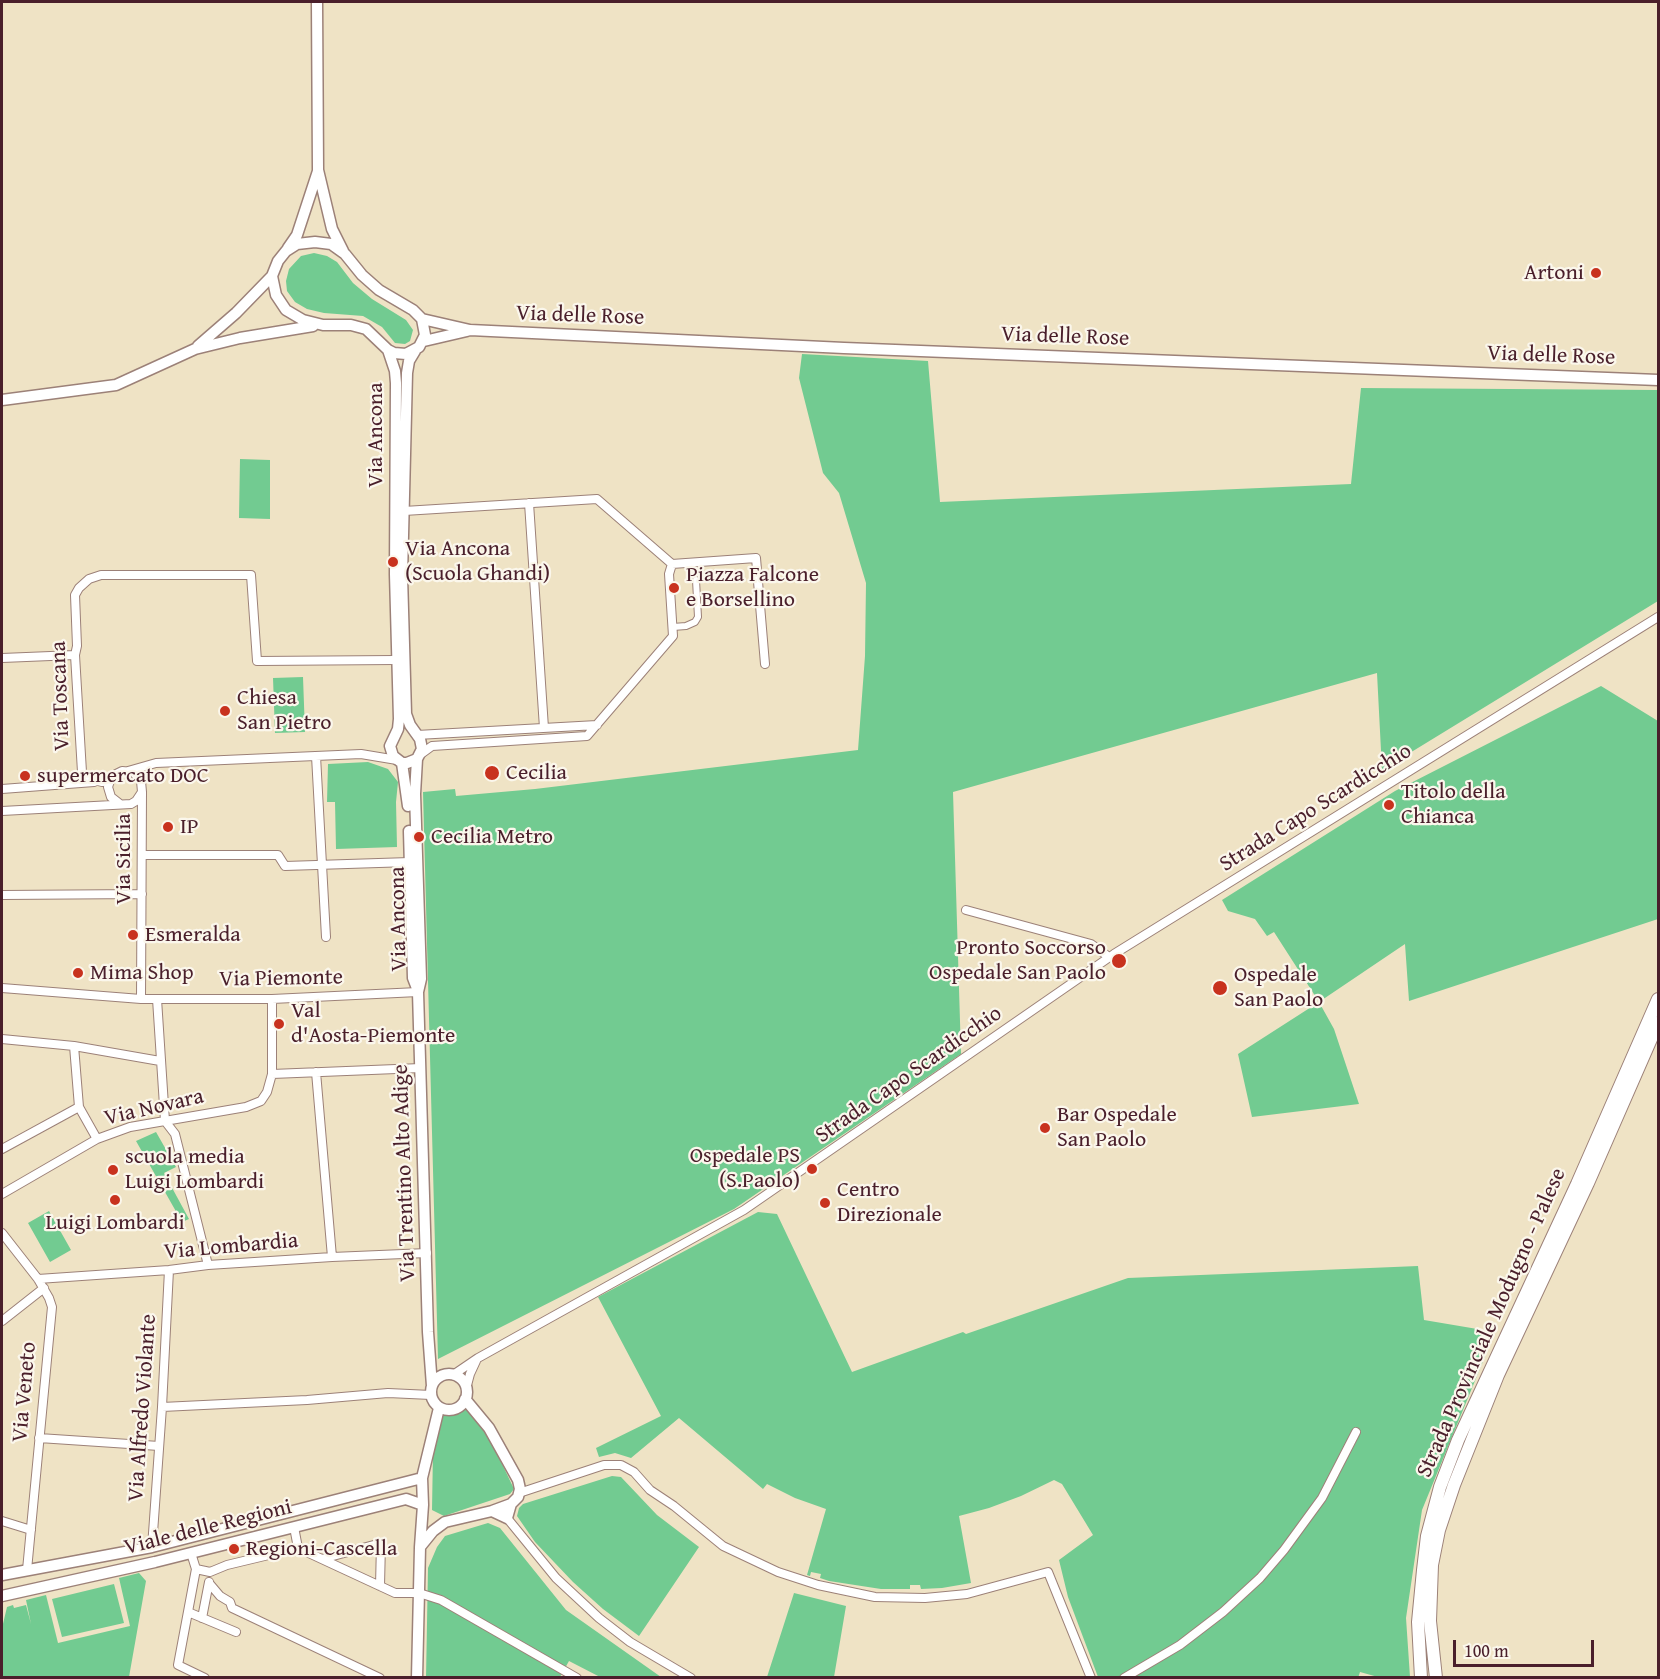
<!DOCTYPE html>
<style>
body{margin:0}
#map{position:relative;width:1660px;height:1679px;overflow:hidden;background:#efe3c5;font-family:"Gentium Book Plus",serif}
canvas{display:block}
.frame{position:absolute;inset:0;border:3px solid #4a1f2b;pointer-events:none}
.scale{position:absolute;left:1453px;top:1640px;width:141px;height:27px;box-sizing:border-box;border:3px solid #4a1f2b;border-top:0;padding-left:8px;font-size:18px;line-height:21px;white-space:nowrap;color:#4a1f2b;-webkit-text-stroke:4px #fbf7ec;paint-order:stroke}
</style>
<div id="map">
<canvas width="1660" height="1679"></canvas>
<div class="frame"></div>
<div class="scale">100 m</div>
</div>
<script>
const ctx = document.querySelector('canvas').getContext('2d');
ctx.lineJoin = 'round';
function fill(path, color) {
  ctx.fillStyle = color;
  ctx.fill(path, 'evenodd');
}
function toPath(rows) {
  const path = new Path2D();
  for (const r of rows) {
    if (r.length === 3) {
      path.moveTo(r[0] + r[2], r[1]);
      path.arc(r[0], r[1], r[2], 0, 2 * Math.PI);
      continue;
    }
    path.moveTo(r[0], r[1]);
    for (let i = 2; i < r.length; i += 2) path.lineTo(r[i], r[i + 1]);
  }
  return path;
}
function strokePath(path, color, width, dash) {
  ctx.strokeStyle = color;
  ctx.lineWidth = width;
  ctx.lineCap = dash ? 'butt' : 'round';
  ctx.setLineDash(dash || []);
  ctx.stroke(path);
}
function label(font, color, halo, rows, align = 'center') {
  ctx.font = font + ' "Gentium Book Plus",serif';
  ctx.lineWidth = 4.5;
  ctx.setLineDash([]);
  ctx.textBaseline = 'middle';
  ctx.strokeStyle = halo;
  ctx.fillStyle = color;
  for (const [text, x, y, turn = 0] of rows) {
    ctx.save();
    ctx.translate(x, y);
    ctx.rotate((+turn || 0) * Math.PI / 180);
    ctx.textAlign = isNaN(turn) ? turn : align;
    if (halo) ctx.strokeText(text, 0, 0);
    ctx.fillText(text, 0, 0);
    ctx.restore();
  }
}
const green = toPath([
 [314,253,327,256,337,262,353,283,372,299,406,320,413,330,410,341,405,344,395,343,382,327,363,316,324,313,307,309,295,302,287,291,286,281,289,269,301,256],
 [802,354,928,361,940,502,1351,484,1361,388,1658,390,1658,601,1382,770,1377,673,953,792,961,1054,734,1209,438,1359,423,792,455,789,456,796,535,789,858,750,865,656,866,583,839,493,823,473,799,378],
 [240,459,270,460,270,519,239,518],
 [303,677,305,732,275,733,273,678],
 [1601,686,1658,721,1658,919,1409,1001,1405,944,1319,1002,1334,1029,1359,1104,1252,1117,1238,1054,1319,1002,1274,932,1267,936,1255,919,1228,911,1222,900,1395,791],
 [368,762,388,769,398,782,396,802,397,847,336,849,335,802,327,802,328,764],
 [156,1132,176,1167,164,1173,189,1219,182,1222,136,1141],
 [49,1211,71,1250,50,1262,28,1223],
 [758,1212,777,1214,852,1372,963,1332,966,1334,1128,1278,1418,1266,1424,1320,1495,1332,1422,1510,1406,1618,1410,1677,1378,1677,1360,1672,1358,1678,1098,1677,1068,1597,1059,1560,1093,1535,1062,1484,1054,1480,1021,1496,989,1508,959,1516,971,1583,942,1588,921,1589,920,1585,910,1585,910,1589,881,1589,829,1581,820,1578,821,1574,811,1572,810,1576,807,1575,826,1509,795,1498,767,1484,763,1489,679,1418,631,1458,615,1453,599,1457,596,1448,661,1416,598,1297],
 [466,1406,482,1428,496,1451,514,1489,510,1494,444,1516,432,1510,433,1451,442,1414,457,1414],
 [612,1476,621,1477,657,1515,699,1547,639,1636,603,1609,573,1582,535,1542,517,1516,519,1508,523,1504],
 [488,1523,500,1528,566,1610,661,1677,600,1677,569,1661,560,1677,426,1678,428,1568,437,1547,445,1536],
 [139,1573,146,1581,129,1677,2,1677,2,1628,7,1607,13,1605,14,1608,26,1605,31,1624,26,1600,46,1595,58,1643,130,1626,119,1578],
 [114,1584,124,1623,62,1637,52,1599],
 [794,1593,846,1606,834,1677,767,1677]
]);
const pedestrian = toPath([
 [673,627,686,626,695,622,698,617,696,580]
]);
const minor = toPath([
 [529,503,544,728],
 [404,511,597,499,672,564,756,558,765,664],
 [2,658,75,655],
 [417,735,597,725],
 [421,754,432,746,587,736,673,636,669,574,672,564],
 [316,756,326,937],
 [128,771,156,763,361,754,397,760],
 [102,782,90,779,82,772,75,655,77,646,75,595,79,588,89,579,101,575,251,575,257,661,396,660],
 [2,789,94,782],
 [2,811,131,804,136,801,142,792,141,781,133,772,122,771,112,776,110,781,108,787,111,797,120,804],
 [142,855,278,855,285,866,410,862],
 [2,895,142,894],
 [966,910,1091,944,1109,957],
 [2,988,141,999,272,999,418,992],
 [141,999,142,792],
 [157,999,165,1121,175,1134,208,1265],
 [2,1039,74,1046,160,1061],
 [74,1046,79,1107,97,1139],
 [316,1072,332,1257],
 [272,1074,421,1068],
 [2,1149,79,1107],
 [2,1194,97,1139,130,1127,246,1107,261,1101,267,1092,272,1074,272,999],
 [2,1233,38,1279,49,1298,52,1307,27,1570],
 [38,1279,169,1270,208,1265,332,1257,427,1253],
 [2,1321,44,1288],
 [453,1375,478,1358,744,1210,1114,954,1658,617],
 [466,1389,470,1374,476,1361],
 [162,1407,307,1400,388,1393,431,1395],
 [39,1438,159,1446],
 [519,1493,604,1465,621,1465,634,1472,650,1490,674,1506,723,1546,778,1572,818,1585,875,1597,925,1598,967,1594,1048,1572,1091,1678],
 [507,1518,556,1578,599,1618,630,1642,691,1678],
 [2,1521,31,1530],
 [294,1527,298,1548,395,1593,419,1593,441,1600,577,1678],
 [152,1547,162,1407,169,1270],
 [191,1553,196,1569,178,1665,205,1678],
 [322,1559,381,1543,380,1586],
 [196,1569,210,1572,227,1565,298,1548],
 [209,1583,220,1596,230,1602,232,1608,380,1678],
 [188,1612,236,1632],
 [202,1618,209,1582],
 [1124,1678,1180,1645,1223,1612,1260,1578,1284,1550,1322,1498,1356,1432]
]);
const tertiary = toPath([
 [317,2,318,170,332,229,343,251],
 [315,242,331,244,345,254,362,275,379,290,413,310,422,319,425,335,419,347,406,354,394,353,388,350,366,329,351,325,323,325,303,320,286,310,276,295,272,276,278,261,286,251,297,244,315,242],
 [288,248,297,235,318,171],
 [422,319,470,330,844,348,1658,380],
 [424,341,467,331],
 [198,346,236,313,272,276],
 [388,350,395,371,396,383,395,574,399,719,398,729,390,746,393,756,402,763,407,763,417,759,422,749,420,739,410,725,406,714,402,576,407,373,409,361,415,351],
 [2,400,116,385,195,349,240,338,313,326],
 [417,759,415,794,421,979,418,992,428,1332,432,1386],
 [402,763,408,806],
 [409,831,413,978,418,991],
 [449,1392,18],
 [492,1511,507,1518,511,1504],
 [420,1547,433,1531,445,1522,492,1511,511,1504,518,1497,520,1489,518,1480,489,1428,465,1399],
 [2,1575,152,1547,422,1478],
 [2,1596,155,1562,406,1499,423,1505],
 [417,1678,420,1547,423,1505,422,1478,439,1408]
]);
const secondary = toPath([
 [1421,1678,1418,1622,1423,1570,1427,1536,1440,1487,1458,1440,1577,1184,1658,999],
 [1436,1678,1430,1621,1432,1565,1439,1530,1454,1485,1498,1375,1588,1183,1658,1023]
]);
const markers = [
 [1596,273,6,"#c8321e"],
 [393,562,6,"#c8321e"],
 [674,588,6,"#c8321e"],
 [225,711,6,"#c8321e"],
 [492,773,8,"#c8321e"],
 [25,776,6,"#c8321e"],
 [1389,805,6,"#c8321e"],
 [168,827,6,"#c8321e"],
 [419,837,6,"#c8321e"],
 [133,935,6,"#c8321e"],
 [1119,961,8,"#c8321e"],
 [78,973,6,"#c8321e"],
 [1220,988,8,"#c8321e"],
 [279,1024,6,"#c8321e"],
 [1045,1128,6,"#c8321e"],
 [812,1169,6,"#c8321e"],
 [113,1170,6,"#c8321e"],
 [115,1200,6,"#c8321e"],
 [825,1203,6,"#c8321e"],
 [234,1549,6,"#c8321e"]
];
const poiNames = [
 ["Artoni",1584,273,"right"],
 ["Via Ancona",405,549],
 ["(Scuola Ghandi)",405,574],
 ["Piazza Falcone",686,575],
 ["e Borsellino",686,600],
 ["Chiesa",237,698],
 ["San Pietro",237,723],
 ["Cecilia",506,773],
 ["supermercato DOC",37,776],
 ["Titolo della",1401,792],
 ["Chianca",1401,817],
 ["IP",180,827],
 ["Cecilia Metro",431,837],
 ["Esmeralda",145,935],
 ["Pronto Soccorso",1106,948,"right"],
 ["Ospedale San Paolo",1106,973,"right"],
 ["Mima Shop",90,973],
 ["Ospedale",1234,975],
 ["San Paolo",1234,1000],
 ["Val",291,1011],
 ["d'Aosta-Piemonte",291,1036],
 ["Bar Ospedale",1057,1115],
 ["San Paolo",1057,1140],
 ["Ospedale PS",800,1156,"right"],
 ["(S.Paolo)",800,1181,"right"],
 ["scuola media",125,1157],
 ["Luigi Lombardi",125,1182],
 ["Centro",837,1190],
 ["Direzionale",837,1215],
 ["Luigi Lombardi",115,1223,"center"],
 ["Regioni-Cascella",246,1549]
];
const streetNames = [
 ["Via delle Rose",580,316,2],
 ["Via delle Rose",1065,337,2],
 ["Via delle Rose",1551,356,2],
 ["Via Ancona",376,435,-90],
 ["Via Toscana",61,696,-92],
 ["Strada Capo Scardicchio",1316,808,-32],
 ["Via Sicilia",124,859,-90],
 ["Via Ancona",399,919,-91],
 ["Via Piemonte",281,979,-1],
 ["Strada Capo Scardicchio",909,1075,-35],
 ["Via Novara",154,1108,-13],
 ["Via Trentino Alto Adige",405,1173,-92],
 ["Via Lombardia",231,1247,-5],
 ["Strada Provinciale Modugno - Palese",1492,1323,-66],
 ["Via Veneto",25,1392,-85],
 ["Via Alfredo Violante",143,1408,-86],
 ["Viale delle Regioni",208,1528,-14]
];
fill(green, '#72cb91');
strokePath(pedestrian, '#9c8178', 8);
strokePath(minor, '#9c8178', 10);
strokePath(tertiary, '#9c8178', 13);
strokePath(secondary, '#9c8178', 14);
strokePath(pedestrian, '#fff', 6);
strokePath(minor, '#fff', 8);
strokePath(tertiary, '#fff', 10);
strokePath(secondary, '#fff', 12);
for (const [x, y, r, color] of markers) {
  const dot = new Path2D();
  dot.arc(x, y, r, 0, 2 * Math.PI);
  ctx.fillStyle = color;
  ctx.fill(dot);
  strokePath(dot, '#fbf7ec', 2);
}
label('22px', '#4a1f2b', '#fbf7ec', poiNames, 'left');
label('22px', '#4a1f2b', '#fbf7ec', streetNames);
</script>
